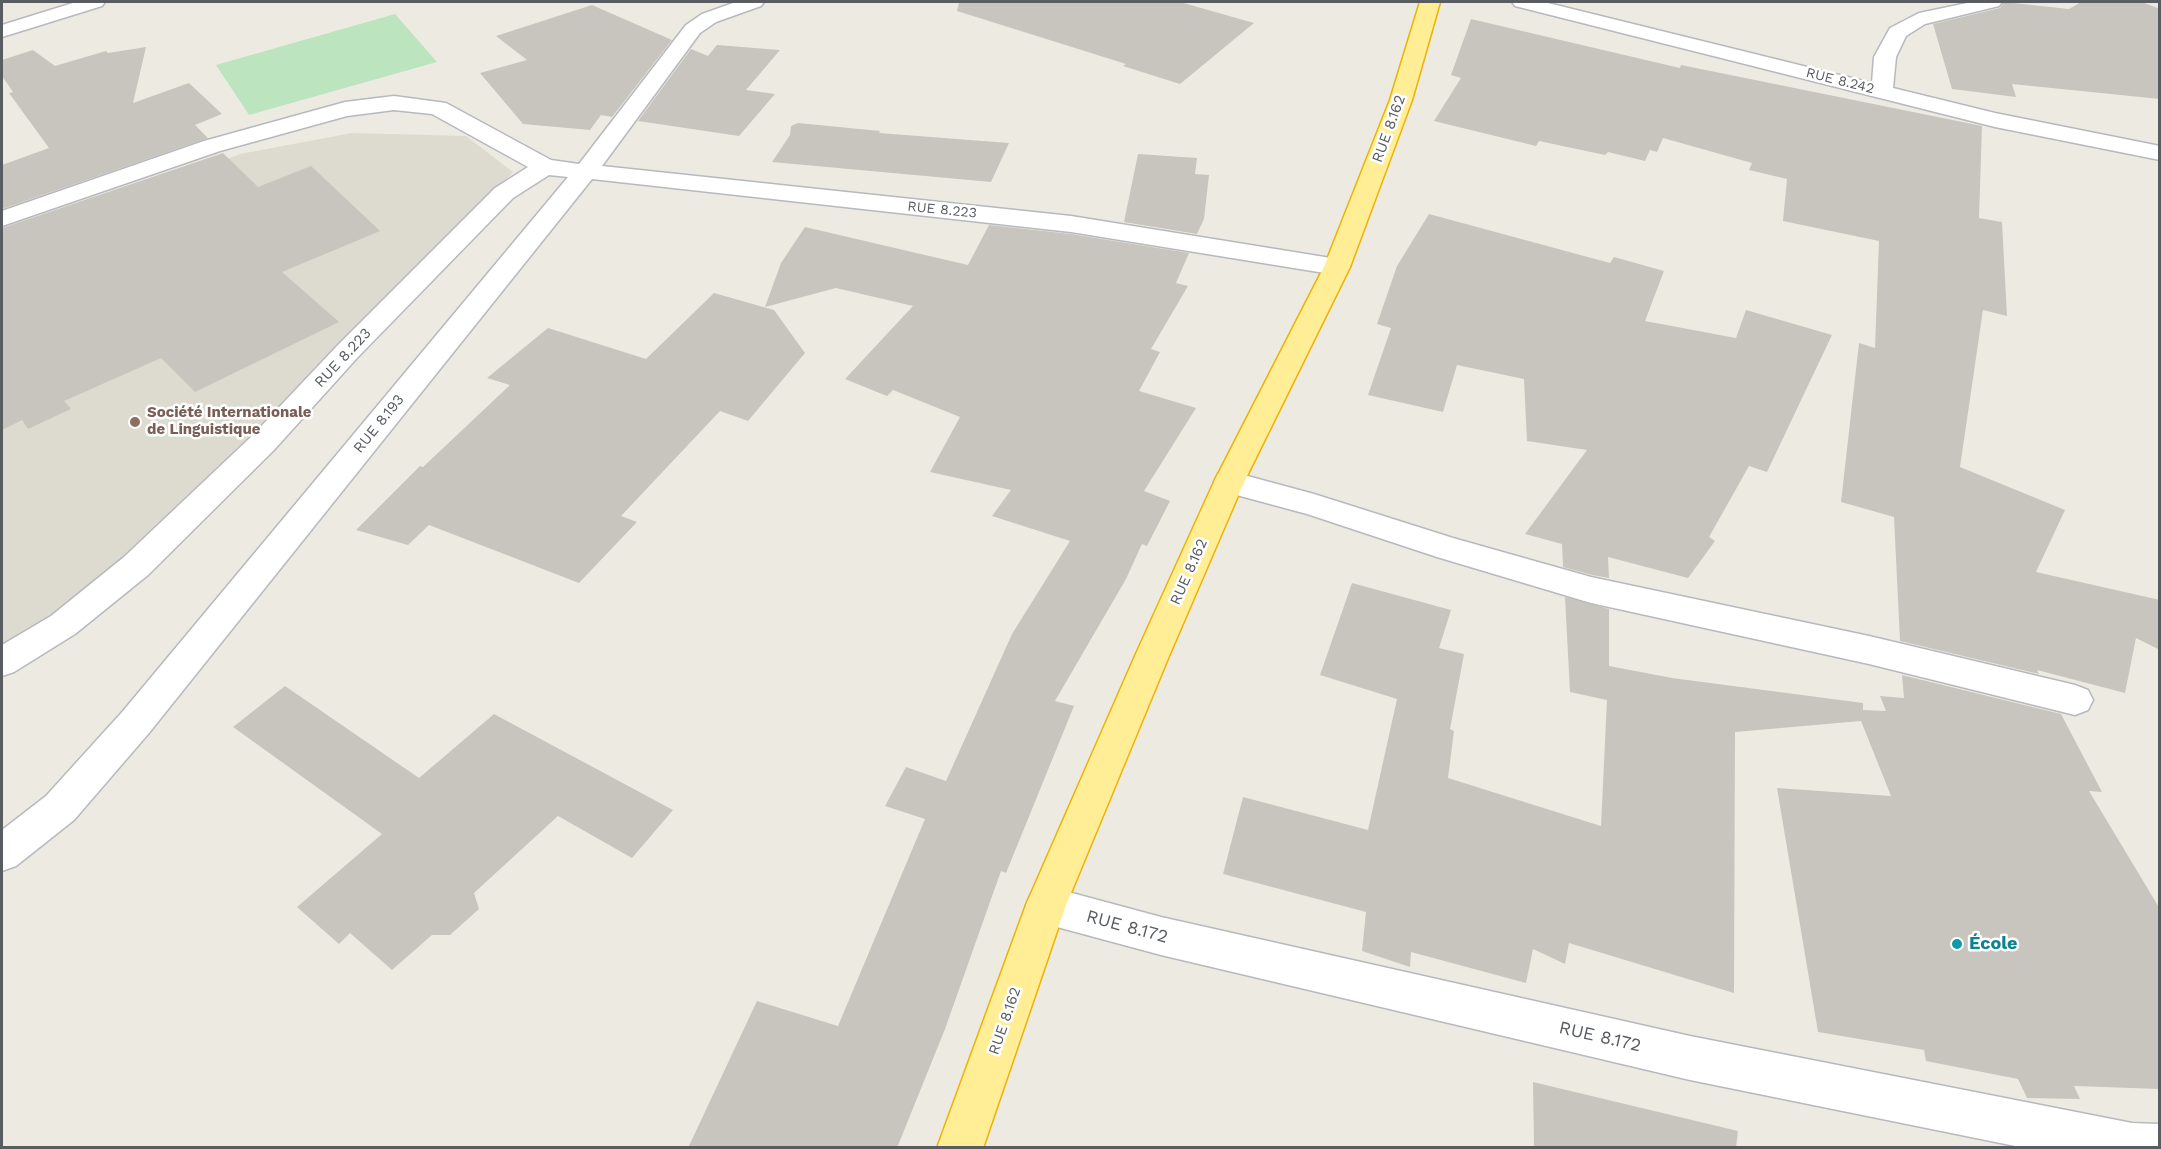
<!DOCTYPE html>
<meta charset="utf-8">
<style>
body{margin:0}
#map{position:relative;width:2161px;height:1149px;overflow:hidden;background:#edebe1;font-family:"Work Sans",sans-serif}
canvas{display:block}
.frame{position:absolute;inset:0;border:3px solid #595d62;pointer-events:none}
</style>
<div id="map">
<canvas width="2161" height="1149"></canvas>
<div class="frame"></div>
</div>
<script>
const ctx = document.querySelector('canvas').getContext('2d');
ctx.lineJoin = 'round';
function fill(path, color) {
  ctx.fillStyle = color;
  ctx.fill(path, 'evenodd');
}
function toPath(rows) {
  const path = new Path2D();
  for (const r of rows) {
    path.moveTo(r[0], r[1]);
    for (let i = 2; i < r.length; i += 2) path.lineTo(r[i], r[i + 1]);
  }
  return path;
}
function strokePath(path, color, width, dash) {
  ctx.strokeStyle = color;
  ctx.lineWidth = width;
  ctx.lineCap = dash ? 'butt' : 'round';
  ctx.setLineDash(dash || []);
  ctx.stroke(path);
}
function label(font, color, halo, rows, align = 'center') {
  ctx.font = font + ' "Work Sans",sans-serif';
  ctx.lineWidth = 5;
  ctx.setLineDash([]);
  ctx.textBaseline = 'middle';
  ctx.strokeStyle = halo;
  ctx.fillStyle = color;
  for (const [text, x, y, turn = 0] of rows) {
    ctx.save();
    ctx.translate(x, y);
    ctx.rotate((+turn || 0) * Math.PI / 180);
    ctx.textAlign = isNaN(turn) ? turn : align;
    if (halo) ctx.strokeText(text, 0, 0);
    ctx.fillText(text, 0, 0);
    ctx.restore();
  }
}
const education = toPath([
 [352,133,466,136,513,172,100,594,2,652,2,250,240,154]
]);
const green = toPath([
 [395,14,437,62,249,115,216,65]
]);
const building = toPath([
 [959,2,1180,2,1254,23,1180,84,1123,66,1126,64,957,11],
 [2004,2,2069,9,2081,2,2142,2,2160,9,2160,99,2012,84,2016,97,1952,89,1933,24,2000,8],
 [592,5,672,40,612,117,601,115,590,130,523,124,480,73,527,60,496,36],
 [1471,19,1680,68,1681,65,1982,126,1979,218,2002,222,2007,316,1983,310,1960,467,2065,510,2036,572,2160,600,2160,650,2136,638,2125,693,2037,670,2039,674,1900,641,1894,517,1841,502,1859,343,1875,348,1879,241,1783,221,1787,179,1749,170,1752,163,1663,138,1657,152,1650,150,1645,161,1608,152,1605,155,1539,141,1536,146,1434,121,1461,78,1451,75],
 [717,45,780,50,746,90,775,94,739,136,638,121,691,49,708,56],
 [146,47,133,103,189,83,222,114,195,125,208,138,2,209,2,165,49,148,9,93,13,92,2,76,2,60,33,50,55,66,106,51,108,53],
 [798,123,880,131,879,133,1009,143,991,182,772,162,790,135,791,126],
 [223,153,258,187,311,166,380,231,282,272,339,322,195,392,161,358,64,401,71,409,28,429,22,420,2,430,2,228],
 [1138,154,1197,158,1195,174,1209,175,1204,219,1197,234,1124,222],
 [1429,214,1610,263,1614,257,1664,271,1645,321,1736,338,1746,310,1832,335,1767,472,1749,466,1709,537,1715,541,1688,578,1608,557,1609,578,1592,575,1563,567,1562,544,1525,534,1587,450,1527,441,1524,379,1457,365,1443,412,1368,395,1391,328,1377,324,1397,266],
 [989,225,1071,234,1189,253,1176,283,1188,286,1151,349,1160,352,1139,391,1196,408,1144,491,1170,501,1147,546,1142,544,1126,579,1055,701,1074,706,1006,873,1001,871,945,1029,897,1148,688,1148,757,1001,838,1026,925,819,885,806,906,767,946,781,1012,634,1070,541,992,516,1011,490,930,472,960,417,893,390,887,396,845,379,913,306,836,288,765,307,781,263,805,227,968,265],
 [714,293,774,310,805,353,748,421,720,411,621,516,637,522,579,583,429,525,408,545,356,530,420,466,423,467,510,385,487,378,548,328,646,359],
 [1352,583,1451,610,1439,648,1464,654,1450,729,1454,731,1448,778,1601,826,1607,700,1570,692,1565,597,1609,609,1609,666,1672,678,1863,703,1863,710,1886,711,1880,696,1904,698,1902,675,2061,714,2102,792,2089,791,2160,909,2160,1089,2074,1086,2080,1099,2027,1098,2018,1079,1926,1061,1924,1050,1818,1032,1777,788,1891,796,1861,721,1735,732,1734,993,1569,943,1565,964,1533,949,1526,983,1411,952,1410,967,1362,951,1366,912,1223,874,1243,797,1368,830,1397,699,1320,675],
 [285,686,419,778,494,714,673,810,632,858,558,816,474,893,479,909,450,935,432,935,392,970,350,933,339,944,297,907,382,834,233,727],
 [1533,1082,1738,1131,1736,1148,1534,1148]
]);
const minor = toPath([
 [76,2,105,2,102,6,2,37,2,25,76,2],
 [736,2,764,2,761,6,716,22,700,33,602,166,1071,216,1337,259,1346,261,1350,267,1346,273,1337,275,1071,232,592,179,149,733,74,820,16,866,2,871,2,830,46,796,123,711,568,177,549,175,513,198,357,358,274,450,148,575,75,634,14,672,2,676,2,645,51,616,124,557,252,436,337,346,495,188,528,167,432,114,394,110,347,116,220,151,2,226,2,211,204,141,345,102,394,96,446,103,551,160,579,164,686,25,702,14,736,2],
 [1512,2,1544,2,1872,83,1874,57,1890,28,1919,13,1972,2,2002,2,1999,6,1925,24,1906,36,1896,57,1893,88,1995,113,2160,146,2160,160,1995,127,1515,6,1512,2],
 [1229,471,1314,494,1453,538,1591,577,1869,636,2075,685,2088,690,2093,700,2088,710,2075,715,1869,664,1591,603,1437,557,1307,514,1218,490,1214,482,1218,474,1229,471],
 [1046,886,1161,917,1690,1036,2132,1123,2160,1124,2160,1148,2025,1148,1690,1080,1161,955,1046,924,1032,918,1026,905,1032,892,1046,886]
]);
const trunk = toPath([
 [1420,2,1440,2,1412,100,1350,267,1244,482,1169,656,1066,905,983,1148,937,1148,1026,905,1135,656,1214,482,1324,267,1390,100,1420,2]
]);
const markers = [
 [135,422,6,"#8d6e63"],
 [1957,944,6,"#0f9aa8"]
];
const farStreetnames = [
 ["RUE 8.242",1840,81,14],
 ["RUE 8.223",942,210,6]
];
const streetNames = [
 ["RUE 8.162",1389,129,-70],
 ["RUE 8.223",343,358,-47],
 ["RUE 8.193",379,424,-51],
 ["RUE 8.162",1189,572,-66],
 ["RUE 8.162",1005,1021,-71]
];
const educationNames = [
 ["Société Internationale",147,413],
 ["de Linguistique",147,430]
];
const nearStreetnames = [
 ["RUE 8.172",1127,927,15],
 ["RUE 8.172",1600,1037,13]
];
const nearCulturenames = [
 ["École",1969,944]
];
fill(education, '#dddacf');
fill(green, '#bce5bf');
fill(building, '#c8c5be');
strokePath(minor, '#b6b9be', 3);
strokePath(trunk, '#eeb200', 3);
fill(minor, '#fff');
fill(trunk, '#ffee95');
for (const [x, y, r, color] of markers) {
  const dot = new Path2D();
  dot.arc(x, y, r, 0, 2 * Math.PI);
  ctx.fillStyle = color;
  ctx.fill(dot);
  strokePath(dot, '#fff', 2);
}
label('14px', '#595d62', '#fff', farStreetnames);
label('15px', '#595d62', '#fff', streetNames);
label('bold 15px', '#785e54', '#fff', educationNames, 'left');
label('18px', '#595d62', '#fff', nearStreetnames);
label('bold 18px', '#0d838f', '#fff', nearCulturenames, 'left');
</script>
